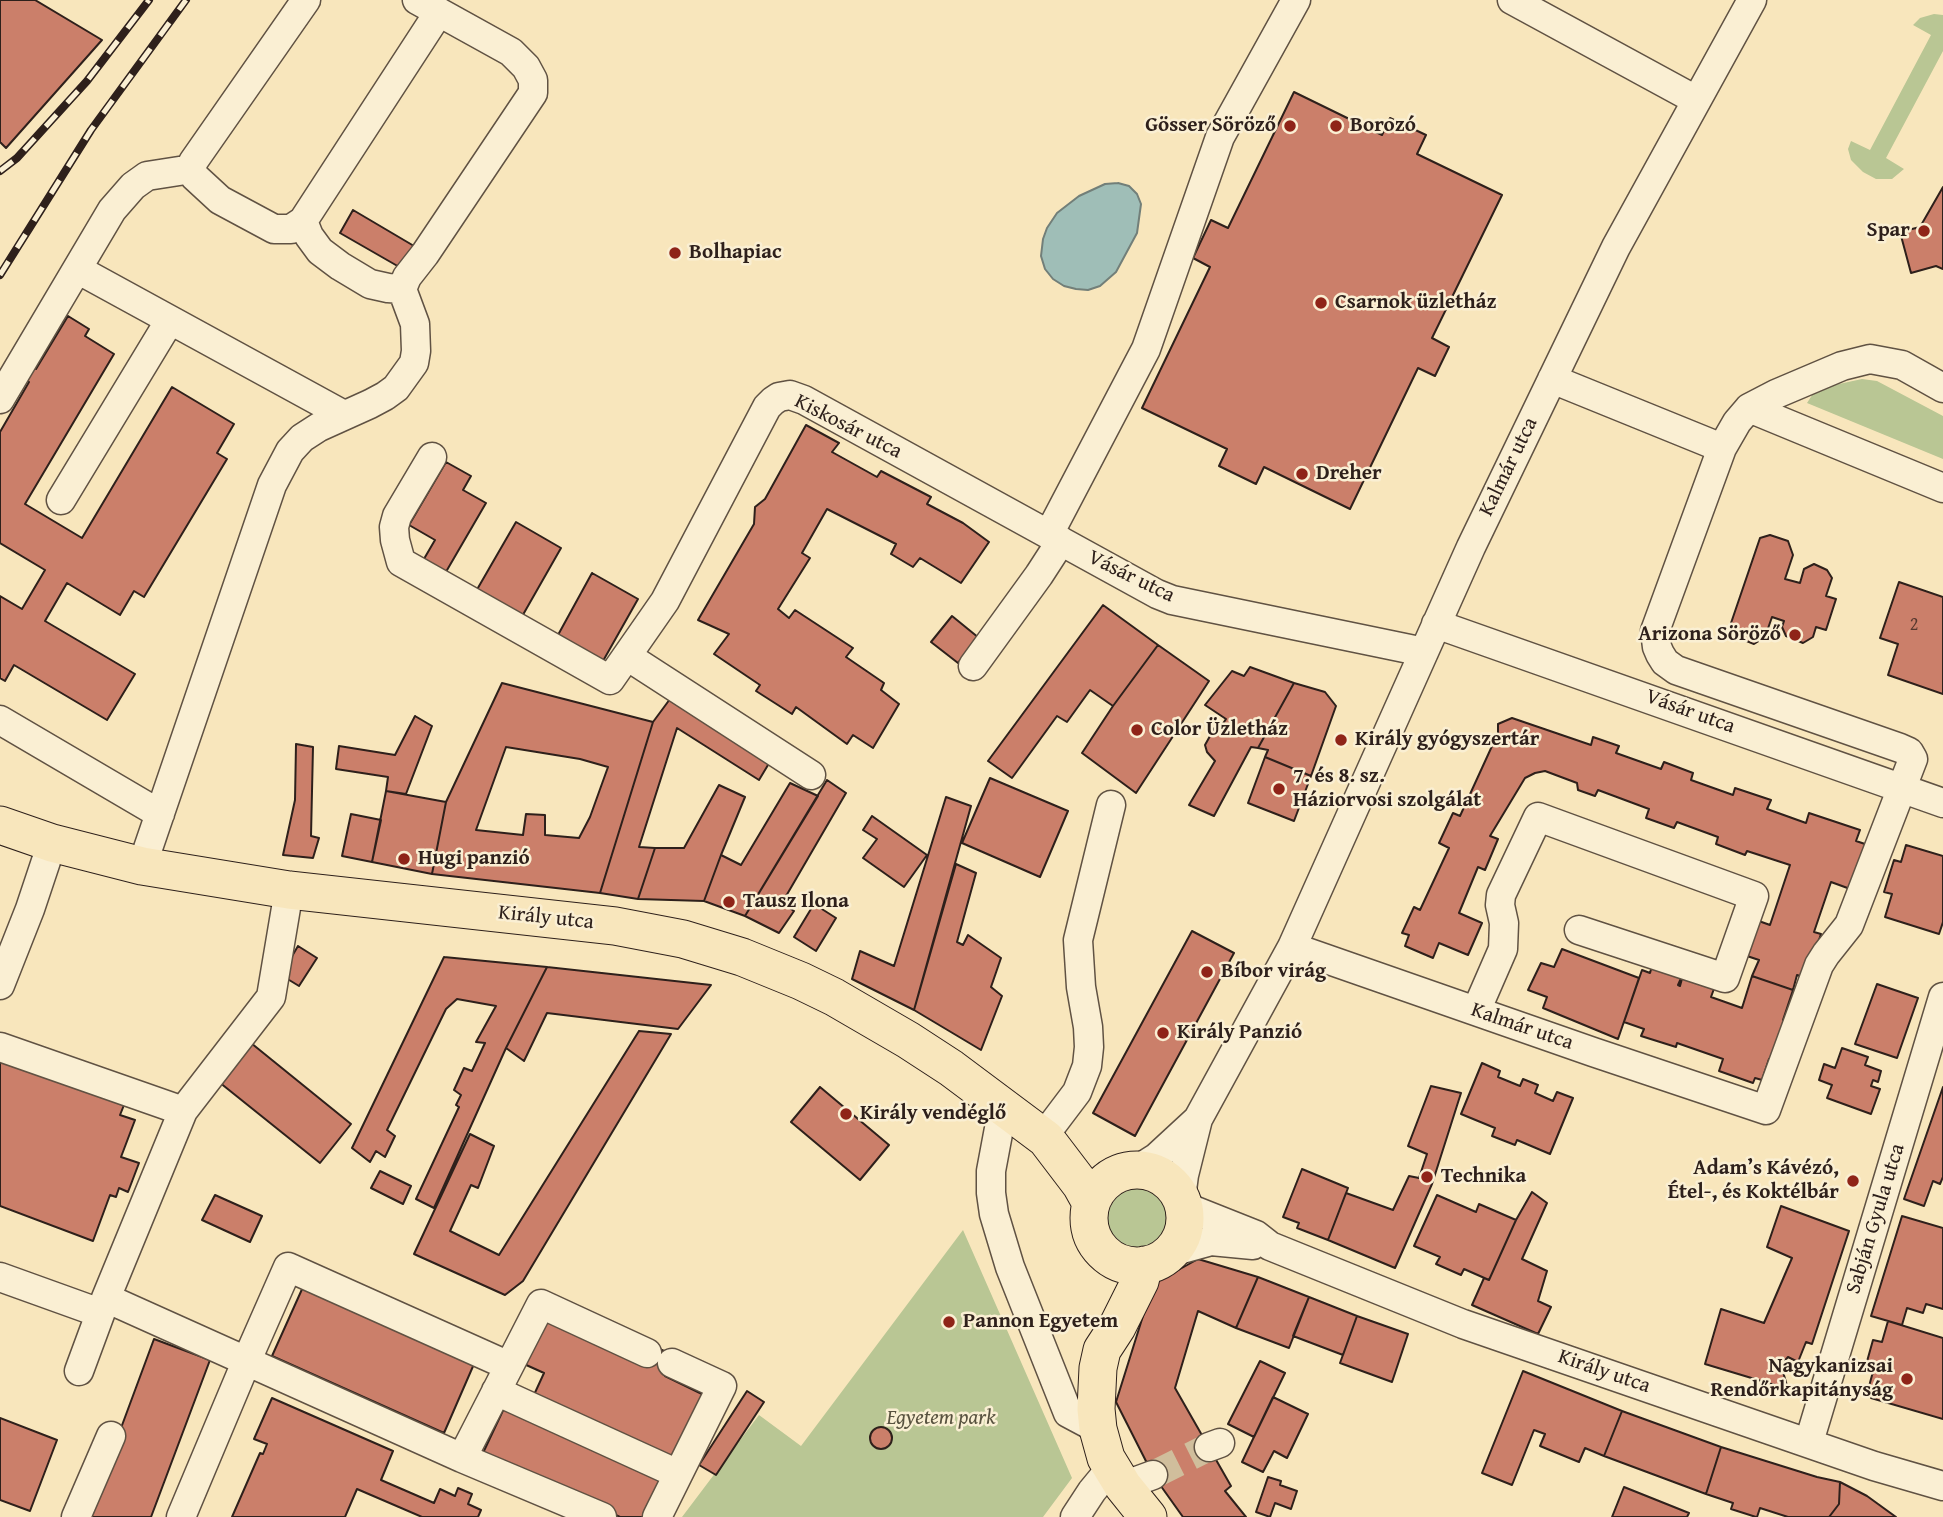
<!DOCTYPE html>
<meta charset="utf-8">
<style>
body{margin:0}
canvas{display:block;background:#f8e6bc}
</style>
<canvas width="1943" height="1517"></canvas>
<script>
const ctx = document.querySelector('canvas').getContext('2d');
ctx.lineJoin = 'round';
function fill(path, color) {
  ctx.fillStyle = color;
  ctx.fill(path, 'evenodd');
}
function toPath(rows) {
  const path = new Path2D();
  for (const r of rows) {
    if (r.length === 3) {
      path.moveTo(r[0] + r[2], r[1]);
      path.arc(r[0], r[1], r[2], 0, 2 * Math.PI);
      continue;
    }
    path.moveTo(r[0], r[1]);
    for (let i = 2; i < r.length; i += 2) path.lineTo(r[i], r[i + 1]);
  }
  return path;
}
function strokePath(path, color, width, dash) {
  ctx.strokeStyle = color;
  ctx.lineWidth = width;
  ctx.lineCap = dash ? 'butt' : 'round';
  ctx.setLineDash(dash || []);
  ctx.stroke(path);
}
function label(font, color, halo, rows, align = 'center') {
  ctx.font = font + ' "Gentium Book Plus",serif';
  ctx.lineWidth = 5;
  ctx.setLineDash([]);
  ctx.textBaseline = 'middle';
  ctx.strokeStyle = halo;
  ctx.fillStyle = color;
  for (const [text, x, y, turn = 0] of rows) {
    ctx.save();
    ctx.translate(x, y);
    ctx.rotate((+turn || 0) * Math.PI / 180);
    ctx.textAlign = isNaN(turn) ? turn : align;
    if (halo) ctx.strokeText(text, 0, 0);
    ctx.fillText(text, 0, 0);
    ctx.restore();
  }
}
const green = toPath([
 [1934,14,1943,15,1943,51,1886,158,1904,169,1892,179,1876,179,1863,172,1851,160,1848,149,1851,141,1870,150,1931,35,1913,25,1920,18],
 [1862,379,1877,381,1943,416,1943,459,1807,403,1816,389],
 [1139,1219,31],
 [963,1230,1072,1478,1043,1517,682,1517,759,1415,801,1446]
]);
const water = toPath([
 [1118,183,1129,186,1137,194,1141,204,1137,233,1116,272,1100,286,1088,290,1076,289,1064,286,1053,279,1045,269,1041,256,1043,239,1047,228,1057,213,1079,196,1105,184,1118,183]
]);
const building = toPath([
 [0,0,35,0,102,40,6,148,0,142,0,0],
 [1294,92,1382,135,1390,118,1426,135,1417,154,1502,195,1432,338,1449,347,1435,376,1418,368,1350,509,1264,467,1256,484,1219,466,1227,449,1142,408,1210,267,1193,258,1211,220,1228,228,1294,92],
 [1943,187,1943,269,1936,266,1911,273,1900,232,1920,227,1943,187],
 [353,210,414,246,401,268,340,233,353,210],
 [68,316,89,329,85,336,114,354,25,504,82,538,172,387,234,424,217,453,227,459,144,597,134,591,120,615,67,583,45,621,135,674,107,720,14,665,5,681,0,678,0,596,22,609,45,570,0,543,0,432,29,382,24,379,31,366,36,369,68,316],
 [806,425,839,443,832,452,877,477,881,471,931,497,927,504,963,523,989,542,961,583,920,558,913,567,891,554,896,544,827,509,802,553,810,558,778,609,789,618,795,610,853,648,846,657,884,683,881,690,899,704,873,748,853,735,847,744,796,707,792,714,756,691,760,685,714,654,729,634,698,620,754,524,755,507,765,499,806,425],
 [446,462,471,476,463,490,486,503,443,577,421,564,435,540,409,525,446,462],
 [516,522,561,548,520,620,475,593,516,522],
 [1770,535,1788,541,1793,555,1785,579,1800,583,1804,569,1814,564,1827,570,1832,578,1826,596,1836,599,1826,630,1816,627,1813,637,1803,643,1786,636,1782,627,1784,621,1772,617,1765,637,1754,644,1734,636,1730,626,1760,538,1770,535],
 [592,573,638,599,603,661,558,635,592,573],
 [1899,582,1943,597,1943,694,1888,675,1898,644,1880,638,1899,582],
 [1103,605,1158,645,1113,706,1090,690,1067,722,1057,716,1012,778,988,761,1103,605],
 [952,616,979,638,958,663,931,642,952,616],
 [1158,645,1209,681,1136,793,1082,753,1113,706,1158,645],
 [1250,667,1294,683,1258,748,1251,747,1214,816,1189,805,1215,761,1207,752,1205,745,1215,727,1222,725,1226,719,1205,705,1232,671,1244,676,1250,667],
 [502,683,653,722,600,893,432,874,446,802,502,683],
 [506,747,580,759,608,767,590,817,579,838,545,835,545,815,526,814,523,835,476,830,506,747],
 [1294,683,1325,692,1336,706,1311,776,1265,757,1268,750,1258,748,1294,683],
 [670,699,771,760,759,780,677,728,639,847,655,848,638,899,600,893,653,722,670,699],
 [415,716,432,726,406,794,386,791,388,777,336,769,339,746,395,755,415,716],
 [1512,718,1591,745,1593,737,1619,746,1616,753,1661,769,1664,762,1693,773,1691,780,1733,795,1735,788,1771,800,1767,809,1806,823,1809,813,1860,830,1856,841,1868,845,1853,890,1831,882,1814,932,1821,934,1806,978,1797,975,1793,990,1752,976,1759,960,1744,955,1756,920,1770,925,1790,865,1747,851,1745,855,1716,844,1718,837,1677,822,1674,828,1646,818,1649,809,1598,790,1595,796,1578,790,1577,783,1545,771,1535,773,1525,778,1490,836,1498,839,1485,870,1478,867,1459,913,1482,923,1468,955,1439,943,1433,958,1405,946,1409,935,1402,933,1414,907,1420,910,1449,848,1439,843,1453,813,1460,816,1498,733,1498,724,1512,718],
 [296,744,313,747,311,836,319,838,313,858,283,855,295,800,296,744],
 [1265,757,1311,776,1294,821,1248,803,1265,757],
 [990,778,1068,811,1040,877,962,843,990,778],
 [827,780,846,793,782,903,794,911,779,933,745,916,827,780],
 [790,783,818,796,745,916,704,901,721,855,741,865,790,783],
 [719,785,745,797,721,855,704,901,638,899,655,848,684,848,719,785],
 [386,791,446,802,432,874,372,862,386,791],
 [946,797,971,806,914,1010,852,979,860,951,894,966,946,797],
 [351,814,381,820,372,862,342,856,351,814],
 [872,816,927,855,904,887,863,858,877,839,863,830,872,816],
 [1906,845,1943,856,1943,922,1939,934,1885,917,1892,894,1884,892,1894,860,1901,862,1906,845],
 [956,864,976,873,957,942,963,945,968,935,1001,958,991,987,1002,996,981,1050,914,1010,956,864],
 [814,904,836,918,816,951,794,937,814,904],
 [1192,931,1234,953,1135,1136,1093,1113,1192,931],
 [298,946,317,958,299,986,281,975,298,946],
 [1562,949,1639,978,1618,1039,1543,1008,1547,997,1528,990,1541,963,1554,967,1562,949],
 [444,957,547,967,506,1048,434,1208,416,1199,459,1107,456,1105,461,1095,454,1090,464,1068,472,1071,485,1043,476,1042,496,1006,457,999,446,1009,387,1130,395,1136,385,1157,376,1151,370,1162,352,1148,444,957],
 [1652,966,1682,976,1678,985,1680,986,1683,975,1715,986,1711,997,1742,1008,1752,976,1793,990,1783,1020,1787,1021,1773,1061,1769,1059,1762,1080,1755,1078,1753,1083,1719,1071,1723,1059,1677,1043,1676,1047,1641,1036,1644,1029,1624,1022,1642,970,1650,973,1652,966],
 [547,967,711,985,678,1029,547,1013,524,1061,506,1048,547,967],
 [1877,984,1918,998,1897,1058,1855,1044,1877,984],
 [639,1031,671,1034,523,1281,505,1295,414,1254,470,1134,494,1146,478,1188,471,1185,450,1231,499,1255,639,1031],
 [251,1043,351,1124,320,1163,219,1082,251,1043],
 [1842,1048,1868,1057,1865,1065,1881,1071,1878,1082,1873,1080,1871,1086,1880,1089,1871,1114,1827,1098,1832,1085,1819,1080,1824,1064,1835,1068,1842,1048],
 [0,1058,124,1105,120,1115,135,1120,121,1157,139,1163,128,1192,119,1188,116,1197,110,1195,93,1241,0,1206,0,1058],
 [1482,1063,1500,1071,1498,1077,1520,1086,1523,1079,1538,1085,1535,1093,1553,1101,1557,1092,1573,1098,1550,1154,1517,1140,1515,1145,1492,1136,1495,1128,1461,1114,1482,1063],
 [1431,1086,1461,1093,1432,1184,1395,1268,1328,1240,1346,1193,1393,1210,1409,1176,1419,1178,1427,1154,1408,1146,1431,1086],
 [820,1087,889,1145,860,1180,791,1122,820,1087],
 [1943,1087,1943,1177,1940,1184,1933,1181,1924,1206,1904,1199,1943,1087],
 [1302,1169,1348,1188,1328,1240,1297,1228,1299,1223,1283,1217,1302,1169],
 [380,1171,411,1186,403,1204,371,1188,380,1171],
 [1532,1192,1547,1203,1522,1259,1547,1271,1538,1301,1551,1307,1538,1334,1472,1305,1484,1278,1489,1280,1516,1220,1532,1192],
 [215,1195,262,1216,250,1242,202,1220,215,1195],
 [1437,1195,1476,1212,1479,1204,1516,1220,1489,1280,1464,1269,1461,1275,1436,1264,1440,1257,1414,1246,1437,1195],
 [1781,1206,1849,1231,1812,1344,1806,1342,1798,1362,1788,1357,1781,1365,1788,1389,1705,1364,1721,1309,1764,1323,1792,1258,1767,1247,1781,1206],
 [1902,1216,1943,1228,1943,1309,1926,1304,1923,1313,1907,1308,1902,1325,1871,1316,1902,1216],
 [1198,1259,1258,1277,1236,1328,1198,1311,1175,1388,1231,1486,1225,1491,1246,1517,1183,1517,1153,1475,1116,1402,1153,1284,1198,1259],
 [1258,1277,1309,1297,1289,1348,1236,1328,1258,1277],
 [303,1287,474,1364,444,1433,272,1356,303,1287],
 [1309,1297,1357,1316,1343,1355,1293,1336,1309,1297],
 [547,1316,651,1345,675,1356,665,1376,706,1396,675,1463,533,1397,544,1373,524,1364,547,1316],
 [1357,1316,1408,1334,1392,1382,1340,1363,1357,1316],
 [1888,1321,1943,1338,1943,1419,1871,1398,1872,1392,1868,1390,1874,1368,1866,1365,1873,1340,1882,1342,1888,1321],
 [154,1339,210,1360,151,1517,88,1517,154,1339],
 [1260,1361,1285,1373,1254,1437,1228,1424,1260,1361],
 [1523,1371,1622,1411,1604,1456,1585,1448,1579,1462,1540,1446,1545,1434,1534,1430,1512,1485,1482,1473,1523,1371],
 [747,1391,764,1402,716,1475,699,1465,747,1391],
 [1273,1397,1308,1414,1287,1458,1274,1451,1263,1472,1242,1462,1273,1397],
 [272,1398,393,1451,381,1480,434,1503,440,1489,455,1496,458,1488,472,1494,468,1504,481,1510,478,1517,422,1517,357,1489,345,1517,232,1517,260,1453,263,1454,267,1444,254,1439,272,1398],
 [506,1404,667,1479,650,1517,620,1517,483,1453,506,1404],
 [1622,1411,1721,1447,1706,1494,1604,1456,1622,1411],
 [0,1418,57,1440,30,1511,0,1500,0,1418],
 [881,1438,11],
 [1721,1447,1817,1477,1840,1482,1839,1504,1829,1517,1788,1517,1760,1508,1757,1517,1756,1517,1731,1509,1733,1503,1706,1494,1721,1447],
 [1268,1477,1281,1481,1280,1485,1297,1491,1291,1509,1275,1503,1270,1517,1256,1512,1268,1477],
 [1840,1482,1867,1496,1896,1517,1829,1517,1839,1504,1840,1482],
 [1624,1487,1689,1513,1687,1517,1612,1517,1624,1487]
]);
const minorTunnel = toPath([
 [1153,1475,1209,1447]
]);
const minor = toPath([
 [306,0,193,162,192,169,194,176,220,200,274,229,291,229,303,221,439,12],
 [1512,0,1696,100],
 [303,221,309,236,320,251,340,266,370,284,388,288,402,289],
 [77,269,344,415],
 [1552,379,1722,448],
 [0,399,112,210,133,186,147,176,192,169],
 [1749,408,1776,394,1842,366,1870,359,1902,365,1943,388],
 [432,457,397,516,394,527,395,540,401,562,610,680,665,601,767,407,773,401,779,397,790,395,804,400,1157,594,1172,600,1424,652],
 [61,500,170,320],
 [1049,534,1146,349,1220,137,1296,0],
 [1436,624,1943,803],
 [627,656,811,775],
 [973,666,1039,575,1061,541],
 [0,720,160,814],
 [142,866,272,485,290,451,302,438,319,427,370,404,385,396,396,388,414,363,416,351,415,324,402,289,407,277,425,254,533,93,533,80,526,67,511,52,417,0],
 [1292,947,1593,1052,1766,1110,1819,965,1826,954,1849,925,1913,759,1909,752,1900,748,1676,670,1665,662,1660,654,1657,647,1655,631,1722,448,1737,422,1749,408,1943,488],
 [0,985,30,909,52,843],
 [1476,1011,1503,949,1504,923,1500,905,1501,895,1538,817,1754,896,1725,978,1579,930],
 [0,1047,183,1111],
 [1003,1107,991,1171,991,1193,994,1214,1010,1267,1068,1413,1098,1429],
 [1043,1137,1077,1092,1087,1066,1089,1047,1088,1027,1081,987,1078,940,1111,805],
 [1138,1169,1157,1157,1196,1121],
 [1181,1198,1184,1175,1198,1119,1292,947,1471,547,1616,247,1752,0],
 [1183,1206,1256,1235,1270,1246,1463,1324,1874,1466,1943,1486],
 [1171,1252,1211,1241,1253,1245],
 [0,1277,100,1313],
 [106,1298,462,1458,602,1517],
 [79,1371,106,1298,183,1111,271,997,289,890],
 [496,1391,678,1474],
 [1809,1442,1943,997],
 [1209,1447,1220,1443],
 [462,1458,541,1304,647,1353],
 [1123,1486,1153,1475],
 [76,1517,111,1436],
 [181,1517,247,1360,288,1267,509,1366],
 [657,1517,722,1386,672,1363],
 [1075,1517,1092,1491,1111,1468]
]);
const major = toPath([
 [0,825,52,843,142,866,289,890,615,926,683,939,742,957,801,981,834,997,908,1040,951,1068,1046,1139,1081,1185,1091,1203],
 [1137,1218,48],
 [1144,1265,1140,1281,1117,1327,1102,1350,1098,1368,1096,1409,1098,1429,1106,1458,1123,1486,1148,1517]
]);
const rail = toPath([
 [0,171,17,158,87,81,149,0],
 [0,275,91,130,186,0]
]);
const markers = [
 [1290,126,7,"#8f2418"],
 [1336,126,7,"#8f2418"],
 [1924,231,7,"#8f2418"],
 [675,253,7,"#8f2418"],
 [1321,303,7,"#8f2418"],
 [1302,474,7,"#8f2418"],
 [1795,635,7,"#8f2418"],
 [1137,730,7,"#8f2418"],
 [1341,740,7,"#8f2418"],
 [1279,789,7,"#8f2418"],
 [404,859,7,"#8f2418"],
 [729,902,7,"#8f2418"],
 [1207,972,7,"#8f2418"],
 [1163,1033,7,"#8f2418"],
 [846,1114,7,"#8f2418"],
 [1427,1177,7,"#8f2418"],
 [1853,1181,7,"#8f2418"],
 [949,1322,7,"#8f2418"],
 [1907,1379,7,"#8f2418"]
];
const numberNames = [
 ["2",1914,625]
];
const poiNames = [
 ["Gösser Söröző",1276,126,"right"],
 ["Borozó",1350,126],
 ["Spar",1910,231,"right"],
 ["Bolhapiac",689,253],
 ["Csarnok üzletház",1335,303],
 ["Dreher",1316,474],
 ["Arizona Söröző",1781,635,"right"],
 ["Color Üzletház",1151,730],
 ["Király gyógyszertár",1355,740],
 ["7. és 8. sz.",1293,777],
 ["Háziorvosi szolgálat",1293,801],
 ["Hugi panzió",418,859],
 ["Tausz Ilona",743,902],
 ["Bíbor virág",1221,972],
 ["Király Panzió",1177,1033],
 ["Király vendéglő",860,1114],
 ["Adam’s Kávézó,",1839,1169,"right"],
 ["Étel-, és Koktélbár",1839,1193,"right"],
 ["Technika",1441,1177],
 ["Pannon Egyetem",963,1322],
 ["Nagykanizsai",1893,1367,"right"],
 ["Rendőrkapitányság",1893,1391,"right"]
];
const streetNames = [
 ["Kiskosár utca",848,427,27],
 ["Kalmár utca",1509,467,-64],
 ["Vásár utca",1131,577,26],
 ["Vásár utca",1690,712,20],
 ["Király utca",546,918,6],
 ["Kalmár utca",1522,1027,19],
 ["Sabján Gyula utca",1876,1219,-73],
 ["Király utca",1604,1372,19]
];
const parkNames = [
 ["Egyetem park",941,1419]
];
fill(green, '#b9c694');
fill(water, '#9fbeb7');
strokePath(water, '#727f79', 2);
fill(building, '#cb7f6a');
strokePath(building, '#2e201b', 2);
strokePath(minorTunnel, '#d0be9c', 28, [28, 14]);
strokePath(minor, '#605243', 31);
strokePath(major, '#2e201b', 39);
strokePath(minor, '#faefd3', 28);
strokePath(major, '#f8e6bc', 37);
strokePath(rail, '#2e201b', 8);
strokePath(rail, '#faefd3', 5, [16]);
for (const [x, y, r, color] of markers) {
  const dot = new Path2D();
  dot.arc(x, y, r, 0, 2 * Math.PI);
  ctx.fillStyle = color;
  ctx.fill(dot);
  strokePath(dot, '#faefd3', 2.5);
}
label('18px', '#55382f', null, numberNames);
label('bold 21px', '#2e201b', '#faefd3', poiNames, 'left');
label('21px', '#2e201b', '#faefd3', streetNames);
label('italic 21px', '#58523f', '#faefd3', parkNames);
</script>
